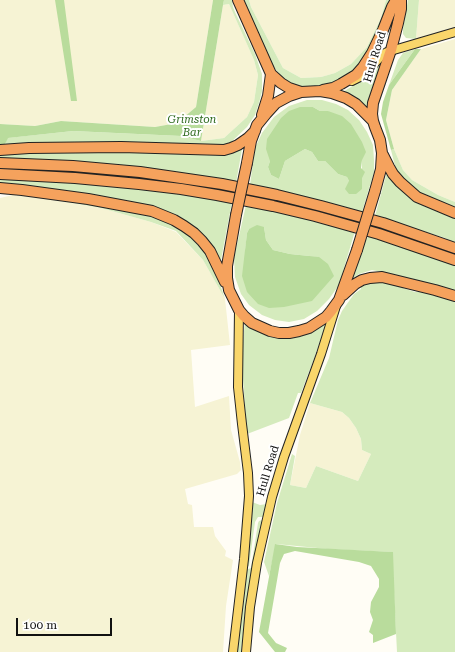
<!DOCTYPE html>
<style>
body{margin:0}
#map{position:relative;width:455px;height:652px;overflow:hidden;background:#fffdf5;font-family:"Roboto Serif",serif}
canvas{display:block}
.scale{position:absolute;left:16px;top:618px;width:96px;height:18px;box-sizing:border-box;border:2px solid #111;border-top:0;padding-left:5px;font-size:12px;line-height:14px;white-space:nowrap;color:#111;-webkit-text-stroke:3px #fff;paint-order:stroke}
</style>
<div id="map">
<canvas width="455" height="652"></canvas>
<div class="scale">100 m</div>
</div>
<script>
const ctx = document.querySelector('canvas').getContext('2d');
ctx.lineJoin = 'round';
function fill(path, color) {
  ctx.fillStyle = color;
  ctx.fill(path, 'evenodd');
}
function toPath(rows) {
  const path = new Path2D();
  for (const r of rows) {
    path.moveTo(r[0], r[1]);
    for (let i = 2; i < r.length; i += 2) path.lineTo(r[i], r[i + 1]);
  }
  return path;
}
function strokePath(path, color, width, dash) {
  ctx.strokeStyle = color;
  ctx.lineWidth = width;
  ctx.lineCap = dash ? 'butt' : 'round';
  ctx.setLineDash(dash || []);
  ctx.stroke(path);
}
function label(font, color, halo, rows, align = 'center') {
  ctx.font = font + ' "Roboto Serif",serif';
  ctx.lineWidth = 4;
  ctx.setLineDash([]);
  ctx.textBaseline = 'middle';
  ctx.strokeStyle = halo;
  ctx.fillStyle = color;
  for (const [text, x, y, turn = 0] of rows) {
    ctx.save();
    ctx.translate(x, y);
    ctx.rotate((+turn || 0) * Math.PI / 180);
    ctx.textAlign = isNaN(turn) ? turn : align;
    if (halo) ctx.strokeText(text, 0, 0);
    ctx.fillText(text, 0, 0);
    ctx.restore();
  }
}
const farmland = toPath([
 [0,0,213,0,196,107,177,123,155,127,61,121,35,126,0,124],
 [249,0,386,0,381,18,367,47,351,64,335,73,321,77,301,78,283,68,251,7],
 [419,0,455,0,455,27,416,39],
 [229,4,254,60,258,75,254,102,247,117,224,138,201,141,223,5],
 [455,39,455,202,438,195,412,180,403,170,394,149,386,120,392,90,421,49],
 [13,195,46,198,101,208,151,222,176,232,203,260,225,299,230,345,191,350,195,407,229,396,231,430,240,462,241,470,237,474,185,489,188,504,192,505,194,527,213,527,215,536,226,551,225,556,233,560,226,606,223,652,0,652,0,198],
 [310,403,342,412,349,418,356,428,361,439,362,450,371,454,358,481,316,466,306,488,290,485,300,435]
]);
const green = toPath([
 [224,0,232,0,233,7,235,12,255,54,262,74,262,91,259,103,255,115,247,127,228,145,215,146,68,143,5,144,7,138,73,131,181,136,201,141,224,138,247,117,254,102,258,75,254,60,229,4,223,5],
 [242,0,249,0,251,7,283,68,301,78,321,77,335,73,351,64,367,47,381,18,386,0,393,0,371,52,351,75,327,87,299,87,289,83,281,76,273,66,255,31],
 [408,0,419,0,416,39,406,38,403,34,403,29],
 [415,49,389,85,398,60,403,53],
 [384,59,370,96,367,109,343,92,354,85,363,78],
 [307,100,322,100,336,104,348,110,359,120,367,132,373,145,374,160,374,172,362,212,250,185,255,148,262,133,274,117,289,106],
 [313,107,320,111,328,111,362,160,362,189,349,181,347,177,338,174,325,161,318,161,312,152,305,149,285,161,279,179,271,175,268,167,270,161],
 [242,149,236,183,193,175,125,166,0,159,0,153,72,150,234,152],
 [394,149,403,170,412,180,438,195,455,202,455,209,417,192,405,182,396,170,391,150],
 [387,172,401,190,413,200,455,217,455,243,445,238,375,216],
 [0,179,76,182,171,192,232,202,221,260,211,247,195,230,179,217,162,210,0,184],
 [46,198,102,204,145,213,179,226,193,237,206,252,214,266,225,299,203,260,176,231,151,222,101,208],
 [246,205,274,211,355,231,339,285,329,299,317,311,304,319,289,322,275,320,262,315,249,305,241,294,235,277,234,258],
 [264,227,266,240,273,250,290,254,319,257,245,252,247,233,249,229],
 [369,235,455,264,455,293,406,278,382,272,372,270,359,274,352,279,351,276,360,250],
 [372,282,384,282,415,292,430,291,455,299,455,652,397,652,392,552,328,549,276,544,269,576,264,562,277,503,292,454,295,456,290,485,306,488,316,466,358,481,371,454,362,450,361,439,356,428,349,418,342,412,310,403,329,358,338,320,342,311,354,294,361,289,361,286,366,284],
 [245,321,274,334,323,323,326,324,315,356,301,393,298,393,289,418,247,434,243,380,242,352],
 [252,502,260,505,267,504,263,517,258,517,255,522,249,566,246,567],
 [262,520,246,605,241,652,237,652,246,570,251,568,258,523,259,521]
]);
const forest = toPath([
 [55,0,64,0,77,101,71,101],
 [213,0,224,0,223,5,201,141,181,136,73,131,8,138,5,144,0,145,0,124,35,126,61,121,155,127,177,123,196,107],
 [415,49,421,49,392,90,386,120,394,149,391,150,381,114,383,102,389,85],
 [300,107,313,107,320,111,328,111,342,116,351,124,362,142,366,152,362,160,361,168,365,172,362,178,362,189,356,194,349,194,345,189,349,181,347,177,338,174,325,161,318,161,312,152,305,149,285,161,279,179,271,175,268,167,270,161,266,149,267,139,281,118,289,111],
 [257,225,264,227,266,240,273,250,290,254,319,257,328,264,334,276,312,301,284,307,269,308,258,304,247,292,242,276,247,233,249,229],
 [275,544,297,547,393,552,396,634,373,643,373,635,369,632,373,620,370,612,371,602,379,587,379,579,371,566,359,562,295,551,284,554,280,563,268,633,276,643,287,648,285,652,275,652,259,632]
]);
const major = toPath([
 [352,81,362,76,366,73,382,55,387,52,455,32],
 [233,652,244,559,249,496,248,473,242,424,238,387,239,310],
 [246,652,250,607,257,563,272,497,284,457,321,354,336,306]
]);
const highway = toPath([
 [238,0,271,74,281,83,289,88,301,92],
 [323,90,333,88,341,84,356,75,363,67,372,53,383,30,392,7,396,0],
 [262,115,268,96,271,74],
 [373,121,372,114,373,103,391,50,398,23,401,9,401,0],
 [0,150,29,148,121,147,224,150,231,148,238,145,248,138,255,131],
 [383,155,389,167,393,174,400,182,417,197,455,213],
 [0,163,73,166,140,172,222,184,277,195,321,206,383,223,455,248],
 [247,163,251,141,257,125,266,114,276,103,289,96,301,92,320,91,332,93,346,98,356,104,373,121,375,127,380,140,382,153,381,169,375,191],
 [0,174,75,178,139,184,181,189,217,195,273,206,315,216,379,234,455,260],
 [0,188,22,190,88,199,152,211,174,220,184,226,194,233,202,241,210,251,225,282],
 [236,215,227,266,227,278,229,290,239,310,244,316,252,323,270,331,279,333,289,333,299,331,309,328,326,317,331,311,339,300,357,250],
 [343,295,355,284,362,280,370,278,382,277,435,290,455,296]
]);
const highwayBridge = toPath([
 [236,215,247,163],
 [357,250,375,191]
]);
const streetNames = [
 ["Hull Road",375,57,-73],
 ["Hull Road",268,471,-73]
];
const parkNames = [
 ["Grimston",192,120],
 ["Bar",192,133]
];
fill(farmland, '#f6f3d4');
fill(green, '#d5ebbd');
fill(forest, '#b9dc9c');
strokePath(major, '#222', 10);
strokePath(highway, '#222', 12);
strokePath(major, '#f9d66b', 8);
strokePath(highway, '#f5a25d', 10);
strokePath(highwayBridge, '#222', 12, []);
strokePath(highwayBridge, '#f5a25d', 10);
label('11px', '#111', '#fff', streetNames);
label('italic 11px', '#2f6b1f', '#fff', parkNames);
</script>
